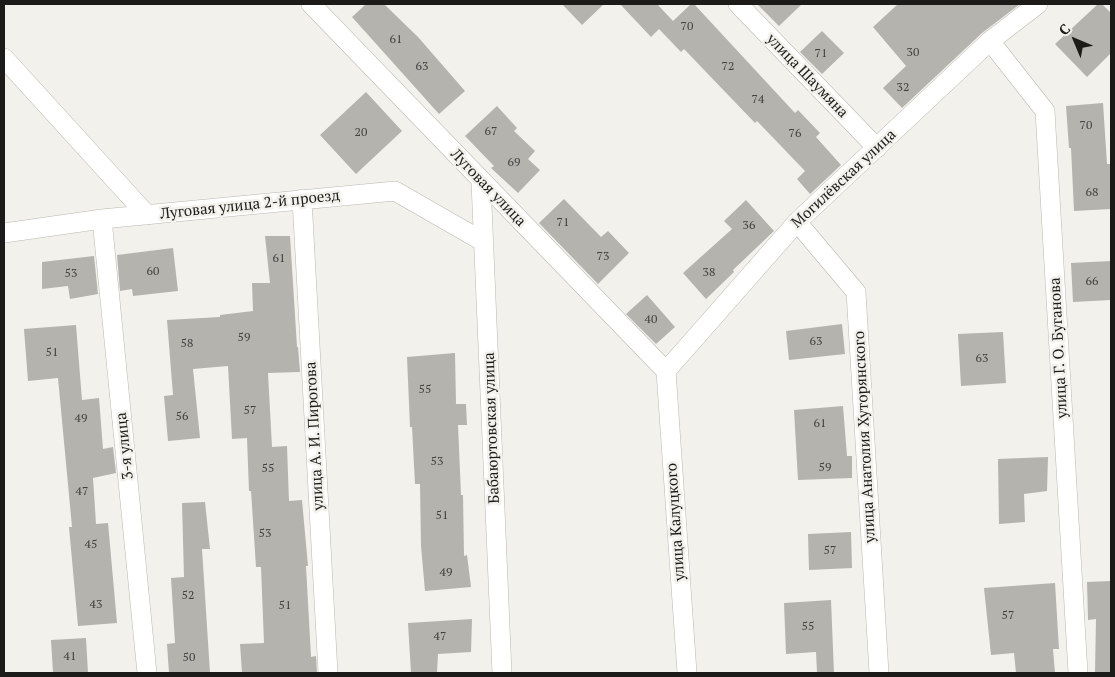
<!DOCTYPE html>
<meta charset="utf-8">
<style>
body{margin:0}
#map{position:relative;width:1115px;height:677px;overflow:hidden;background:#f3f1eb;font-family:"PT Serif",serif}
canvas{display:block}
.frame{position:absolute;inset:0;border:5px solid #1c1b19;pointer-events:none}
.north{position:absolute;left:1050px;top:15px;width:50px;height:50px;-webkit-text-stroke:4px #f3f1eb;paint-order:stroke;rotate:315deg;font-size:14px;font-weight:700;line-height:20px;text-align:center;color:#1c1b19}
.north::after{content:'';display:block;margin:auto;width:18px;height:22px;background:#1c1b19;clip-path:polygon(50% 0,100% 100%,50% 72%,0 100%)}
</style>
<div id="map">
<canvas width="1115" height="677"></canvas>
<div class="frame"></div>
<div class="north">С</div>
</div>
<script>
const ctx = document.querySelector('canvas').getContext('2d');
ctx.lineJoin = 'round';
function fill(path, color) {
  ctx.fillStyle = color;
  ctx.fill(path, 'evenodd');
}
function toPath(rows) {
  const path = new Path2D();
  for (const r of rows) {
    path.moveTo(r[0], r[1]);
    for (let i = 2; i < r.length; i += 2) path.lineTo(r[i], r[i + 1]);
  }
  return path;
}
function strokePath(path, color, width, dash) {
  ctx.strokeStyle = color;
  ctx.lineWidth = width;
  ctx.lineCap = dash ? 'butt' : 'round';
  ctx.setLineDash(dash || []);
  ctx.stroke(path);
}
function label(font, color, halo, rows, align = 'center') {
  ctx.font = font + ' "PT Serif",serif';
  ctx.lineWidth = 5;
  ctx.setLineDash([]);
  ctx.textBaseline = 'middle';
  ctx.strokeStyle = halo;
  ctx.fillStyle = color;
  for (const [text, x, y, turn = 0] of rows) {
    ctx.save();
    ctx.translate(x, y);
    ctx.rotate((+turn || 0) * Math.PI / 180);
    ctx.textAlign = isNaN(turn) ? turn : align;
    if (halo) ctx.strokeText(text, 0, 0);
    ctx.fillText(text, 0, 0);
    ctx.restore();
  }
}
const building = toPath([
 [366,4,384,4,418,37,465,91,439,114,352,17],
 [562,4,604,4,582,25],
 [620,4,657,4,673,21,691,4,694,4,795,113,798,110,820,133,816,137,841,165,810,194,797,179,805,171,757,121,755,123,684,49,681,52,659,29,651,37],
 [757,4,802,4,779,26],
 [898,4,1020,4,982,33,902,108,883,88,906,66,873,27],
 [1098,4,1102,4,1111,13,1111,53,1087,77,1055,44],
 [822,31,844,53,822,74,800,52],
 [366,92,402,131,356,174,320,135],
 [1103,103,1107,164,1111,164,1111,209,1074,211,1071,148,1069,148,1066,106],
 [497,106,517,128,514,131,535,151,528,159,540,170,518,193,491,168,494,166,465,136],
 [564,199,601,237,608,231,629,253,598,284,539,223],
 [746,200,774,231,733,270,734,272,706,299,683,273,732,229,724,221],
 [265,236,290,236,297,347,298,347,300,372,268,373,272,447,287,446,289,501,302,500,308,566,306,566,311,657,316,656,317,673,242,673,240,644,264,643,261,567,256,567,251,491,249,491,247,438,232,439,228,366,193,369,200,438,168,441,164,396,173,395,167,320,220,317,220,315,253,311,252,283,270,283],
 [173,248,178,291,133,296,132,289,120,291,117,255],
 [94,256,98,294,70,299,68,286,42,289,42,262],
 [1111,261,1111,300,1073,302,1071,263],
 [647,295,675,327,656,344,626,314],
 [842,324,845,354,789,360,786,331],
 [76,325,82,400,99,398,103,449,113,447,116,473,93,478,96,524,108,523,117,623,78,626,69,527,72,527,58,378,28,381,24,329],
 [1003,332,1006,383,961,386,958,334],
 [455,353,456,404,466,404,467,425,458,425,461,495,463,495,464,556,467,555,471,587,425,591,421,546,420,484,415,484,412,427,410,427,407,357],
 [843,406,847,456,852,456,852,478,798,480,794,410],
 [1048,457,1047,491,1024,494,1025,522,999,524,998,459],
 [205,502,210,549,202,549,210,673,169,673,167,644,175,643,171,578,184,577,182,503],
 [851,532,852,568,809,570,808,534],
 [1111,581,1111,673,1095,673,1096,619,1088,620,1087,582],
 [1055,583,1059,649,1053,649,1055,673,1016,673,1014,653,991,655,984,588],
 [831,600,834,673,817,673,816,652,786,654,784,603],
 [472,619,471,652,438,654,437,673,411,673,408,623],
 [86,638,88,673,53,673,51,640]
]);
const minor = toPath([
 [311,4,666,371],
 [738,4,877,148],
 [990,41,1045,111,1078,673],
 [4,58,147,215],
 [481,182,502,673],
 [302,199,328,673],
 [102,219,147,673],
 [797,222,856,292,879,673],
 [4,233,102,219,395,191,484,242],
 [666,371,797,222,990,41,1038,4],
 [666,371,687,673]
]);
const numberNames = [
 ["70",687,27],
 ["61",396,40],
 ["30",913,53],
 ["71",821,54],
 ["63",422,67],
 ["72",728,67],
 ["32",903,88],
 ["74",758,100],
 ["70",1086,126],
 ["67",491,132],
 ["20",361,133],
 ["76",795,134],
 ["69",514,163],
 ["68",1092,193],
 ["71",563,223],
 ["36",749,226],
 ["73",603,257],
 ["61",279,259],
 ["60",153,272],
 ["38",709,273],
 ["53",71,274],
 ["66",1092,282],
 ["40",651,320],
 ["59",244,338],
 ["63",816,342],
 ["58",187,344],
 ["51",52,353],
 ["63",982,359],
 ["55",425,390],
 ["57",250,411],
 ["56",182,417],
 ["49",81,419],
 ["61",820,424],
 ["53",437,462],
 ["59",825,468],
 ["55",268,469],
 ["47",82,492],
 ["51",442,516],
 ["53",265,534],
 ["45",91,545],
 ["57",830,551],
 ["49",446,573],
 ["52",188,596],
 ["43",96,605],
 ["51",285,606],
 ["57",1008,616],
 ["55",808,627],
 ["47",440,637],
 ["41",70,657],
 ["50",189,658]
];
const streetNames = [
 ["улица Шаумяна",807,76,46],
 ["Могилёвская улица",844,179,-43],
 ["Луговая улица",488,188,46],
 ["Луговая улица 2-й проезд",250,205,-6],
 ["улица Г. О. Буганова",1059,348,-93],
 ["Бабаюртовская улица",492,428,-92],
 ["улица А. И. Пирогова",315,436,-93],
 ["улица Анатолия Хуторянского",865,437,-93],
 ["3-я улица",125,446,-96],
 ["улица Калуцкого",676,522,-94]
];
fill(building, '#b5b3ad');
strokePath(minor, '#b9b7b1', 20);
strokePath(minor, '#fff', 19);
label('12px', '#42413e', null, numberNames);
label('15px', '#1c1b19', '#f3f1eb', streetNames);
</script>
